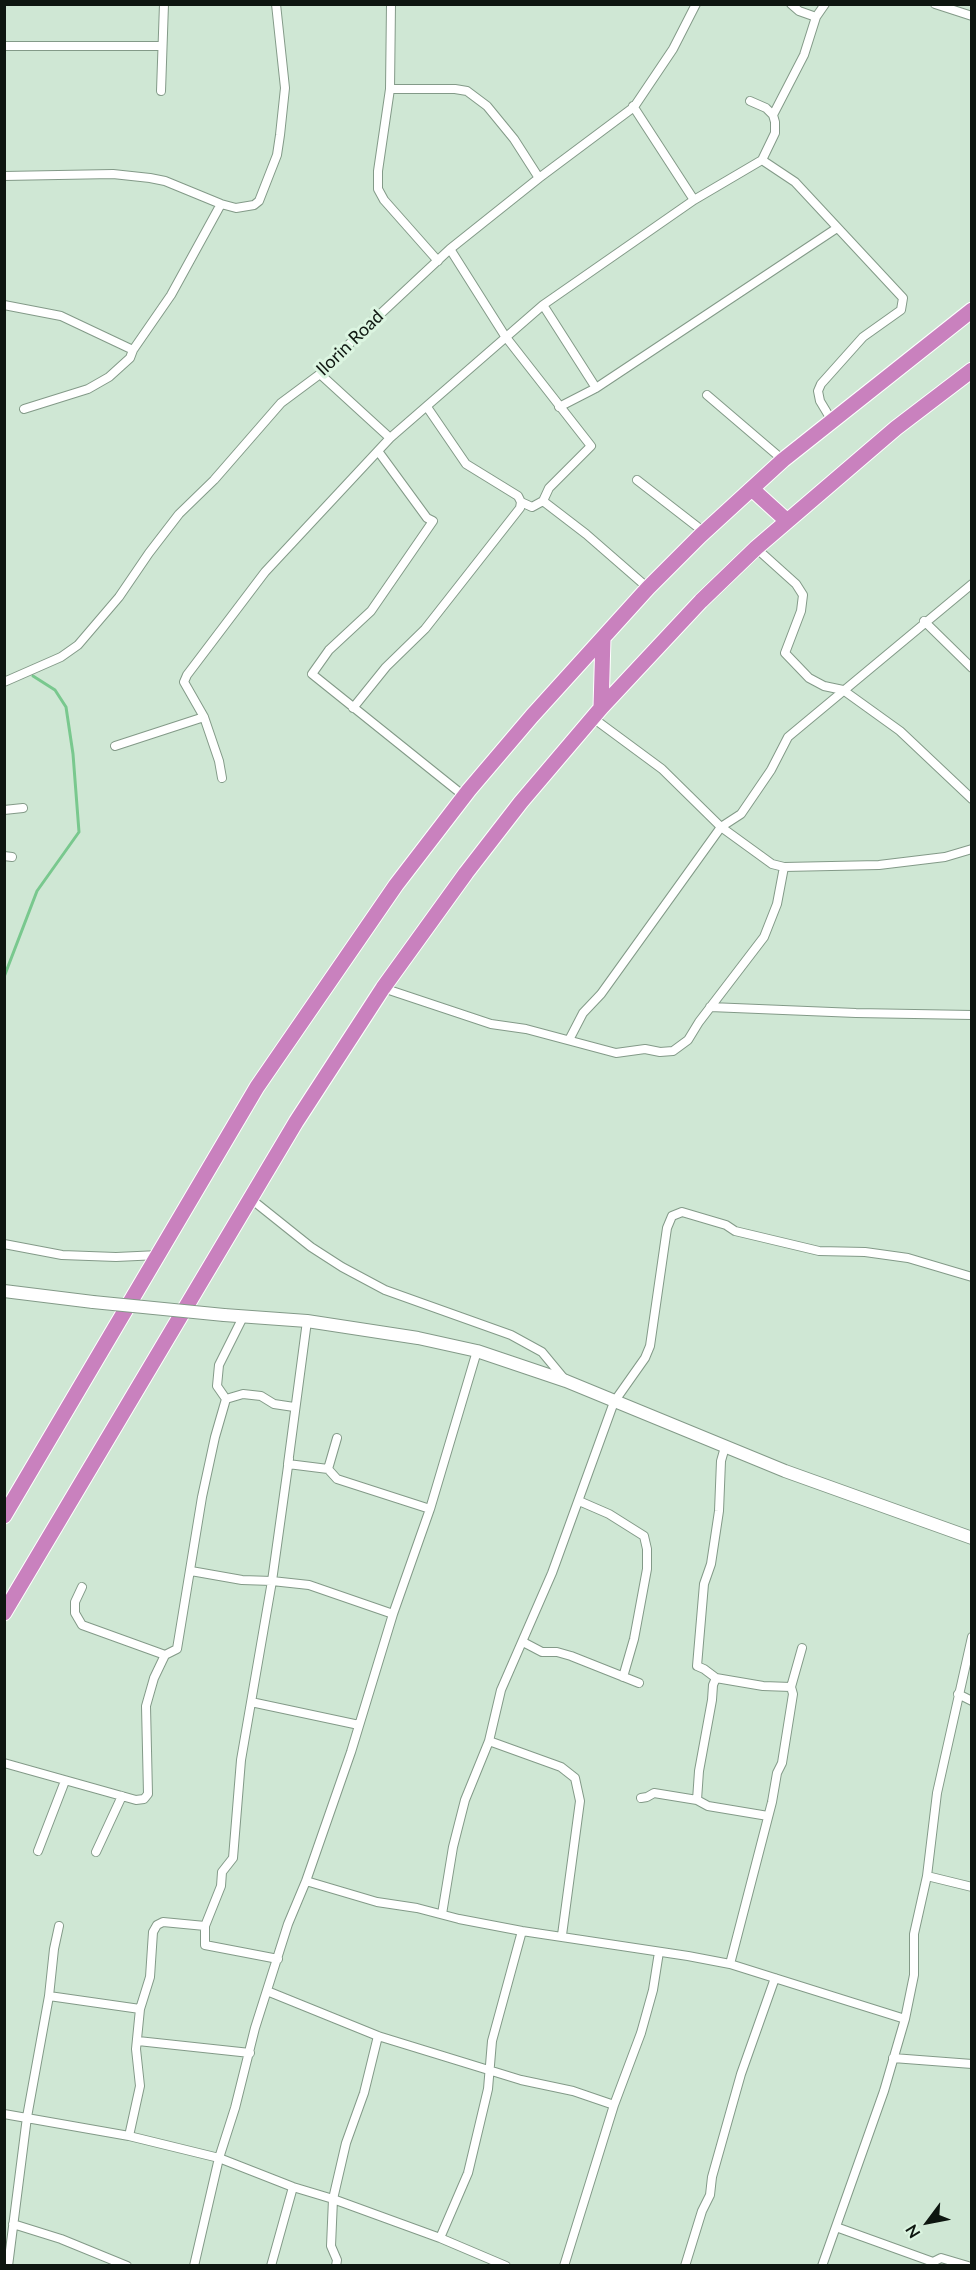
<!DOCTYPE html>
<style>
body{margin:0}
#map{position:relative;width:976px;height:2270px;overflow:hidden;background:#cfe7d4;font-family:Lato,sans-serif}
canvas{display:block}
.frame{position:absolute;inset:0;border:6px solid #0e1610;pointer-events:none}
.north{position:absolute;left:898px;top:2192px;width:60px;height:60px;-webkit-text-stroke:4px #dcf5e1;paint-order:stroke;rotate:238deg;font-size:16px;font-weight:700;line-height:24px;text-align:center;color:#0e1610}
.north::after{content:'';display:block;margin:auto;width:21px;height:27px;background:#0e1610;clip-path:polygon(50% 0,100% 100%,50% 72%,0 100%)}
</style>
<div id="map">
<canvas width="976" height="2270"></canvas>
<div class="frame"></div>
<div class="north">N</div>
</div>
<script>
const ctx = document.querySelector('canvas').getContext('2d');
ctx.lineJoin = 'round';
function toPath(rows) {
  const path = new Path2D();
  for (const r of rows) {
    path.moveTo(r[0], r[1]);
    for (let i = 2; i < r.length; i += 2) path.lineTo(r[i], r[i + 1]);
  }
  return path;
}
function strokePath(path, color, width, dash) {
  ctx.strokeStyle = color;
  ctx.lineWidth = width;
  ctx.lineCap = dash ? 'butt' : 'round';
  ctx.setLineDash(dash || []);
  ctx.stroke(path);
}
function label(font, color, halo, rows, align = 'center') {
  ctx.font = font + ' Lato,sans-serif';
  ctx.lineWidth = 6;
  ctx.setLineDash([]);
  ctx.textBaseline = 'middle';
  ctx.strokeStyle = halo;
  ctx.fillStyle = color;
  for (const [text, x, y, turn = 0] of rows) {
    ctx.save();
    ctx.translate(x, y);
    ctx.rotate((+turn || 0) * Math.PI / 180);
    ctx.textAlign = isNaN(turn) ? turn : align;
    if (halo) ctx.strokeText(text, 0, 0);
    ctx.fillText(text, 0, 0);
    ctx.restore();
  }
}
const stream = toPath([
 [4,977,37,891,79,832,73,754,66,707,55,690,33,676]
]);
const street = toPath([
 [391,4,390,89,378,171,378,189,384,200,438,261],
 [791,4,799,11,816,17],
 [935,4,972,16],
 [4,46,161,46],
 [390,89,455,89,467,91,487,106,514,139,539,178],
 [161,91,164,4],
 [633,106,694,200],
 [773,115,804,55,816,17,825,4],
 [762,160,795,182,903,298,901,310,863,337,821,384,818,391,820,401,832,421],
 [4,176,113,174,150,178,165,181,221,204,236,208,254,205,259,201,277,155,280,135,285,88,276,4],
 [450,249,505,336,591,446,549,488,543,501],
 [4,305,61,316,133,350],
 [543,305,596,388],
 [320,374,390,438],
 [707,395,783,460],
 [427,407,466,464,518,496,521,502,532,507,543,501,586,534,648,588],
 [559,407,596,388,837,228],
 [24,409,88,389,109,377,130,358,133,350,171,295,221,204],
 [378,451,427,518,433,521,371,611,329,650,312,674,464,796],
 [637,480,704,532],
 [756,548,796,584,803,595,801,611,785,653,809,678,824,686,843,690,900,731,972,799],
 [924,621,972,668],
 [4,682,61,657,78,645,119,597,149,553,179,514,214,480,281,403,320,374,360,333,450,249,539,178,634,107,673,49,696,4],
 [353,708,386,667,425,629,520,508,521,502],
 [593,718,662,769,721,827,772,864,784,867,879,865,945,857,972,849],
 [115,746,204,717],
 [222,778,219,761,204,717,184,682,187,675,265,572,390,438,543,305,694,200,762,160,775,133,775,122,773,115,766,108,750,101],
 [4,810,23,808],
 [4,856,12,857],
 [383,988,491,1024,526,1029,616,1053,645,1049,660,1052,673,1051,688,1040,699,1022,764,937,777,904,784,867],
 [710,1007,856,1013,972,1015],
 [569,1040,583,1013,601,994,721,827,741,814,771,770,788,737,972,584],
 [251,1199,311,1247,342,1267,385,1290,511,1335,542,1352,566,1381],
 [4,1244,62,1255,116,1257,159,1255],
 [307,1321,288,1464,328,1469,337,1479,430,1509],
 [226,1399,243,1394,261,1396,274,1404,294,1407],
 [725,1447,721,1461,719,1511,711,1564,704,1584,697,1666,704,1669,716,1678,763,1686,791,1687],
 [328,1469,337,1438],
 [579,1501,609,1514,644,1536,647,1549,647,1569,634,1639,623,1677],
 [191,1571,242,1580,272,1581,309,1585,393,1614],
 [82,1587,75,1602,75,1613,82,1625,165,1655],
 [523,1642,542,1652,557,1652,571,1656,639,1683],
 [958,1694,972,1701],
 [251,1702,359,1725],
 [489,1741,561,1767,575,1778,580,1801,562,1935],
 [4,1763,136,1800,144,1799,148,1794,146,1706,154,1678,165,1655,177,1649,202,1497,215,1437,226,1399,217,1386,219,1365,243,1317],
 [641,1798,647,1797,654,1793,697,1800,708,1806,768,1816],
 [697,1800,699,1771,712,1700,713,1685,716,1678],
 [38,1851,65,1781],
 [96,1852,122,1796],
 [927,1876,972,1887],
 [306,1881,377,1902,417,1908,459,1919,522,1931,688,1956,730,1964,905,2019],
 [442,1914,453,1847,465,1800,489,1741,501,1690,552,1573,614,1402,645,1358,650,1346,667,1228,672,1216,682,1212,726,1225,735,1231,819,1251,865,1252,908,1258,972,1277],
 [205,1926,221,1886,222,1872,233,1858,241,1760,272,1581,289,1459],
 [730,1964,772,1802,777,1773,782,1763,793,1694,791,1687,802,1648],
 [267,1991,378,2036,521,2080,573,2091,614,2105],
 [49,1996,140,2009],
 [138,2041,250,2053],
 [893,2058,972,2064],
 [4,2114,129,2136,219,2158,293,2187,333,2199,440,2238,506,2266],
 [129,2136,140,2086,136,2049,140,2009,150,1977,153,1932,157,1925,163,1922,205,1926,205,1945,278,1959],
 [13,2224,61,2239,127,2266],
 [836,2227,933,2262,941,2258,968,2266],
 [440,2238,468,2173,488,2089,492,2041,522,1931],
 [8,2266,27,2117,49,1996,54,1949,59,1926],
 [194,2266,219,2158,235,2108,255,2028,288,1924,306,1881,351,1752,393,1614,430,1509,477,1351],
 [271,2266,293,2187],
 [336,2266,337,2260,331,2246,333,2199,346,2143,364,2093,378,2036],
 [564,2266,614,2105,641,2033,653,1990,659,1952],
 [685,2266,702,2211,710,2195,712,2177,741,2074,775,1978],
 [822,2266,884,2091,905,2019,914,1975,914,1934,927,1876,937,1793,972,1637]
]);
const secondary = toPath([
 [4,1291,93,1302],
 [224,1315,307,1321,418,1338,477,1351,566,1381,785,1471,972,1538]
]);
const highway = toPath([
 [752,489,786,520],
 [601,708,603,638],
 [4,1516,257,1087,396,885,469,790,532,716,648,588,700,536,783,460,972,310],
 [4,1613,296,1122,383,988,466,873,521,802,601,708,701,601,756,548,896,428,972,370]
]);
const secondaryBridge = toPath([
 [93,1302,224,1315]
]);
const streetNames = [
 ["Ilorin Road",350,343,-44]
];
strokePath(stream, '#79c88e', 3);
strokePath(street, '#839a88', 10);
strokePath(secondary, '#839a88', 14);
strokePath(highway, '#fff', 17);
strokePath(street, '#fff', 8);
strokePath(secondary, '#fff', 12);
strokePath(highway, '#c981be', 15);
strokePath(secondaryBridge, '#839a88', 14, []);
strokePath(secondaryBridge, '#fff', 12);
label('18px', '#0e1610', '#dcf5e1', streetNames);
</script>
